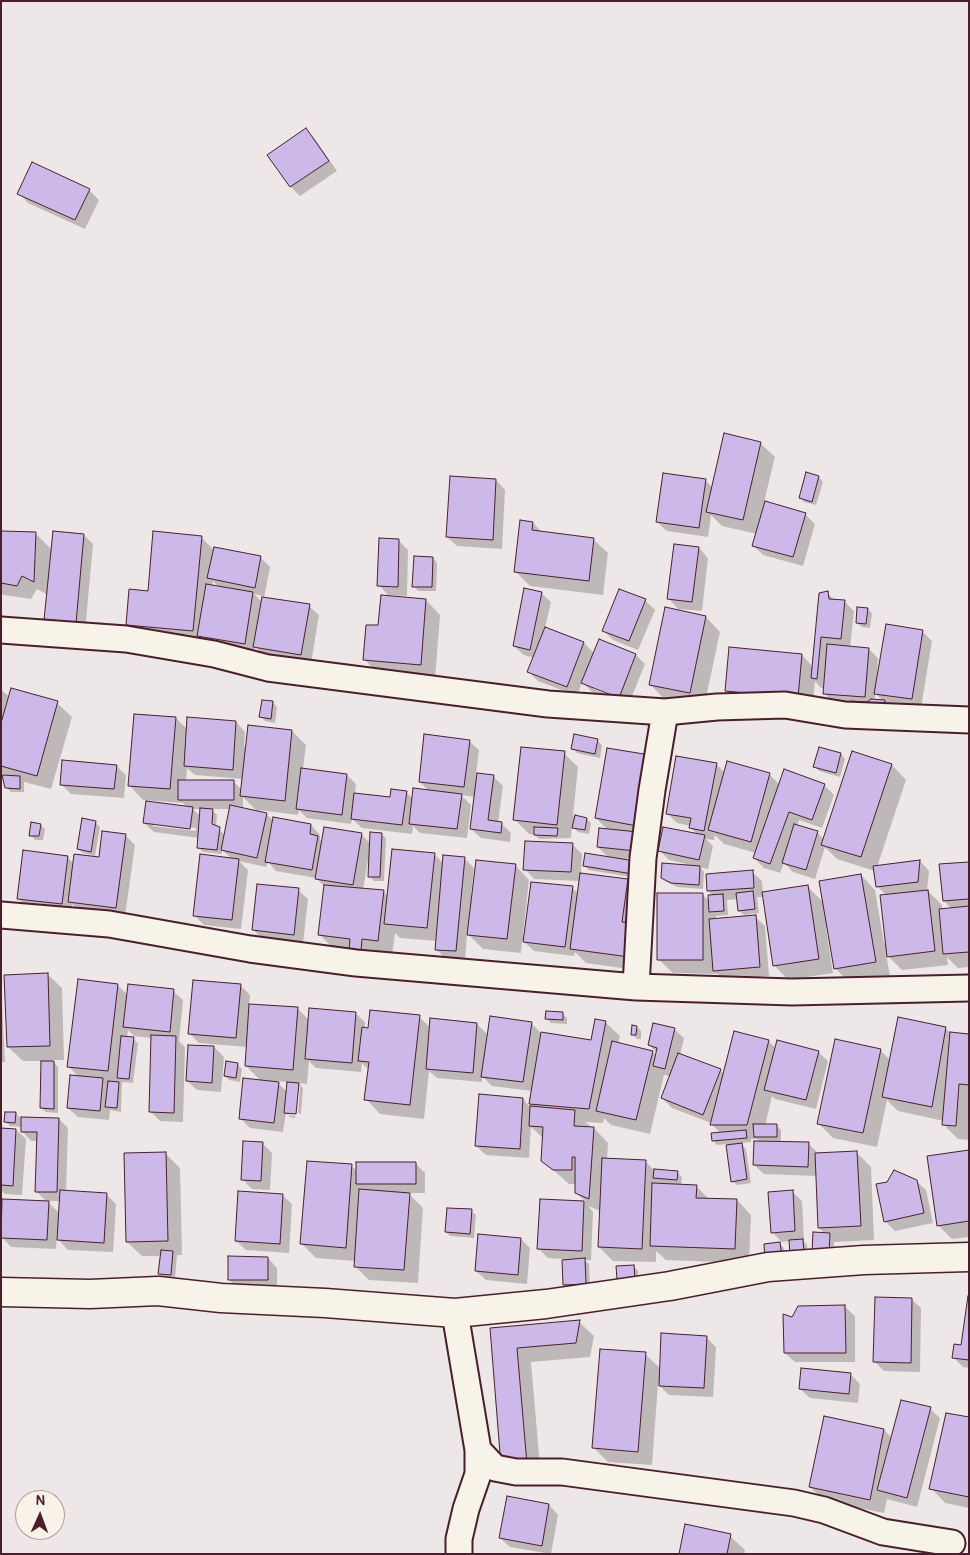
<!DOCTYPE html>
<style>
body{margin:0}
#map{position:relative;width:970px;height:1555px;overflow:hidden;background:#eee7e8;font-family:Pangolin,sans-serif}
canvas{display:block}
.frame{position:absolute;inset:0;border:2px solid #4a1f2b;pointer-events:none}
.north{position:absolute;left:15px;top:1490px;width:50px;height:50px;box-sizing:border-box;background:#f7f3e8;border:1px solid #b29e9c;border-radius:50%;rotate:2deg;font-size:14px;font-weight:700;line-height:20px;text-align:center;color:#4a1f2b}
.north::after{content:'';display:block;margin:auto;width:18px;height:22px;background:#4a1f2b;clip-path:polygon(50% 0,100% 100%,50% 72%,0 100%)}
</style>
<div id="map">
<canvas width="970" height="1555"></canvas>
<div class="frame"></div>
<div class="north">N</div>
</div>
<script>
const ctx = document.querySelector('canvas').getContext('2d');
ctx.lineJoin = 'round';
function fill(path, color) {
  ctx.fillStyle = color;
  ctx.fill(path, 'evenodd');
}
function toPath(rows) {
  const path = new Path2D();
  for (const r of rows) {
    path.moveTo(r[0], r[1]);
    for (let i = 2; i < r.length; i += 2) path.lineTo(r[i], r[i + 1]);
  }
  return path;
}
function strokePath(path, color, width, dash) {
  ctx.strokeStyle = color;
  ctx.lineWidth = width;
  ctx.lineCap = dash ? 'butt' : 'round';
  ctx.setLineDash(dash || []);
  ctx.stroke(path);
}
const shadow = toPath([
 [306,130,315,139,337,171,300,196,291,187,269,155],
 [89,190,99,200,85,229,28,203,19,193],
 [760,443,775,457,764,502,805,514,815,524,803,566,763,555,753,545,757,534,722,526,711,515,708,537,667,531,657,522,705,480,713,488],
 [819,477,823,482,816,505,804,502,800,498],
 [496,480,505,490,502,549,457,546,447,537],
 [533,523,543,533,593,539,608,553,603,595,530,586,515,571],
 [1,532,35,533,52,550,84,535,93,544,85,632,55,629,46,620,48,595,37,589,31,599,4,595,1,593],
 [201,537,214,550,260,557,270,567,264,598,309,606,319,615,311,664,264,656,255,647,254,653,142,639,127,625,149,592],
 [213,581,219,587,212,586],
 [254,594,263,596,262,602],
 [398,540,408,550,407,596,388,595,379,585],
 [699,548,708,558,702,611,678,609,669,599],
 [433,558,437,563,436,591,418,591,414,586],
 [541,593,551,602,545,628,584,643,594,653,636,655,645,664,628,706,592,692,582,682,577,696,538,681,529,672,534,658,524,655,514,646],
 [593,686,625,699,624,701,593,689],
 [827,593,835,600,844,601,854,611,850,648,869,649,878,658,877,673,879,673,922,631,932,641,921,708,887,703,889,705,834,703,824,693,824,688,821,688,815,681,812,712,741,705,727,691,730,649,802,655,813,667],
 [875,693,883,701,875,700],
 [426,600,440,615,435,679,379,674,365,660,380,627],
 [645,600,655,610,638,650,613,640,604,631],
 [867,609,872,613,870,628,862,627,857,623],
 [706,617,720,632,704,707,664,699,650,684],
 [1,690,10,697,57,703,72,717,51,789,24,782,24,792,11,792,6,787,6,776,1,772],
 [273,702,277,707,275,723,265,721,261,717],
 [176,718,188,730,236,722,245,732,244,747,292,731,306,745,303,769,347,775,356,784,355,794,391,798,406,792,413,799,429,791,420,782,469,741,479,750,476,774,493,776,503,786,498,823,501,823,511,833,510,842,481,838,471,829,475,797,461,795,471,805,467,838,420,833,413,826,412,834,362,828,352,819,351,824,307,818,299,810,298,815,259,810,258,812,266,814,274,821,311,825,320,835,320,840,323,843,361,834,370,843,381,834,386,838,384,881,374,881,369,876,370,861,368,860,363,890,383,891,388,896,434,854,444,864,464,858,474,868,471,895,473,895,515,865,529,880,523,934,525,935,572,888,579,894,580,881,534,879,525,869,572,844,582,854,581,874,627,880,642,895,643,971,586,963,575,952,574,956,534,951,522,940,521,953,483,949,467,933,465,960,446,959,436,949,437,941,400,938,395,933,392,955,334,949,320,935,325,887,316,878,276,871,268,862,266,867,239,861,248,870,241,929,204,925,194,915,232,859,222,850,222,854,203,852,198,847,199,838,154,832,144,823,188,808,183,803,143,800,129,785],
 [187,768,195,775,243,779,242,790,233,781,186,781],
 [243,797,258,812,243,809],
 [193,809,201,809,201,817],
 [211,809,231,809,225,835,216,827,217,815],
 [153,823,196,828,196,831,153,826],
 [597,740,602,745,600,758,577,753,573,748],
 [820,749,841,754,845,759,840,777,819,771,815,767],
 [853,752,892,765,906,780,877,867,920,861,929,871,927,890,942,905,942,910,952,909,944,901,969,863,969,967,958,968,947,957,948,965,902,970,886,954,890,976,849,982,835,968,828,928,826,928,833,973,788,980,774,965,764,897,757,897,759,913,744,915,739,911,738,899,727,900,728,915,716,916,716,920,755,917,765,926,769,976,724,980,718,974,673,973,658,959,702,894,710,902,714,896,708,891,752,872,762,881,763,893,808,887,824,903,861,875,875,890,884,943,886,942,886,895,877,886,875,871,837,859,825,847,815,879,793,872,784,863,780,873,764,868,754,858,756,853,724,844,715,835,714,840,706,839,713,846,708,869,700,867,704,872,703,889,677,887,667,882,662,877,687,866,687,864,669,860,660,851,698,835,691,828,691,826,677,823,667,813,716,764,725,773,769,774,780,785,824,785,834,795,822,828,799,820,797,827,817,832,824,840],
 [564,753,578,767,573,816,587,819,591,823,589,834,578,832,572,826,571,838,539,839,535,835,529,834,515,820],
 [649,756,645,860,627,858,626,861,637,878,589,870,584,866,609,858,598,847,609,831,596,818],
 [116,766,126,775,124,798,71,794,61,784],
 [95,822,100,827,95,856,83,853,78,849],
 [40,825,45,829,43,840,35,840,31,835],
 [125,835,135,845,125,916,79,911,72,904,71,913,28,908,19,899,67,857,74,864,100,859],
 [298,890,308,899,303,944,263,939,253,930],
 [47,974,62,988,64,1060,52,1060,58,1067,58,1113,46,1112,41,1108,42,1061,23,1061,8,1047],
 [1,980,5,1062,1,1062],
 [117,985,128,995,173,991,183,1000,179,1041,185,1047,183,1122,160,1121,150,1111,152,1038,134,1036,128,1030,127,1038,133,1039,138,1043,133,1083,122,1082,121,1112,110,1110,109,1120,78,1117,68,1108,79,1077,68,1066],
 [240,985,250,995,249,1005,297,1008,309,1020,355,1013,365,1022,365,1029,419,1017,431,1028,477,1024,488,1035,531,1023,541,1033,592,1042,605,1022,620,1036,618,1044,652,1052,657,1056,657,1053,649,1045,674,1029,684,1038,680,1055,720,1070,724,1074,768,1041,776,1048,818,1052,828,1061,816,1109,775,1099,772,1096,765,1126,776,1125,781,1130,781,1143,808,1143,818,1153,857,1153,871,1167,874,1240,834,1242,833,1258,817,1257,825,1234,819,1228,817,1176,764,1174,754,1165,760,1142,757,1139,751,1139,751,1142,740,1143,746,1149,751,1183,737,1185,732,1181,727,1144,717,1145,713,1140,720,1133,711,1123,672,1108,662,1098,670,1076,664,1075,650,1134,611,1125,604,1118,603,1123,585,1122,589,1125,589,1128,594,1128,608,1143,607,1160,645,1161,654,1170,677,1172,682,1177,681,1185,696,1186,710,1200,737,1200,751,1215,749,1263,666,1260,656,1251,656,1262,613,1261,599,1247,601,1211,588,1206,593,1212,591,1260,584,1260,589,1264,590,1288,569,1289,564,1285,563,1259,548,1258,539,1249,541,1200,586,1202,576,1193,576,1184,569,1184,542,1160,544,1139,531,1127,529,1158,486,1155,476,1146,523,1099,530,1107,533,1091,492,1086,482,1076,482,1082,437,1078,429,1071,424,1119,380,1114,366,1099,369,1070,362,1063,361,1072,316,1068,309,1061,307,1084,298,1083,303,1088,301,1114,298,1113,300,1086,298,1086,288,1112,288,1115,295,1116,295,1118,290,1117,286,1113,283,1132,250,1128,240,1118,262,1082,246,1066,247,1047,199,1043,189,1033],
 [276,1081,288,1082,287,1092],
 [563,1014,567,1018,567,1024,551,1023,547,1019],
 [637,1027,641,1031,641,1039,637,1039,632,1034],
 [945,1028,951,1034,969,1035,969,1140,958,1139,943,1124,944,1121,898,1111,887,1100,877,1147,833,1138,818,1123,880,1050,891,1061],
 [214,1047,224,1057,221,1092,197,1090,187,1081],
 [237,1064,242,1069,240,1082,229,1080,225,1076],
 [16,1113,20,1118,59,1119,68,1128,66,1192,106,1194,116,1204,113,1252,68,1250,57,1238,56,1249,11,1247,2,1237,47,1202,36,1191,38,1141,31,1141,22,1131,22,1127,10,1126,5,1122],
 [47,1201,61,1201,60,1214],
 [1,1129,16,1130,26,1139,22,1195,5,1194,1,1190],
 [262,1143,272,1153,270,1190,252,1189,242,1179],
 [969,1151,969,1248,968,1237,952,1239,938,1225],
 [165,1153,180,1168,182,1255,177,1255,175,1279,164,1278,159,1274,161,1256,142,1256,127,1242],
 [415,1163,425,1173,425,1193,408,1193,423,1208,418,1283,369,1280,355,1266,355,1261,316,1258,302,1244,351,1166,357,1171],
 [916,1181,926,1190,933,1223,895,1231,885,1221],
 [793,1192,802,1201,804,1240,803,1240,807,1245,808,1258,791,1241,782,1242,772,1232],
 [282,1195,292,1204,289,1253,246,1250,236,1241],
 [471,1211,476,1215,474,1238,450,1236,446,1232],
 [521,1239,530,1248,527,1284,486,1280,476,1271],
 [780,1244,784,1248,786,1264,771,1265],
 [268,1258,277,1268,277,1289,238,1289,229,1279],
 [634,1266,638,1271,639,1282,622,1283,618,1278],
 [911,1299,921,1308,920,1372,884,1371,874,1361],
 [969,1299,969,1368,963,1367,953,1357,962,1346],
 [845,1307,855,1316,855,1362,795,1362,785,1353,793,1318],
 [579,1322,594,1336,590,1357,531,1362,541,1478,517,1480,491,1329],
 [706,1337,716,1347,713,1397,669,1395,658,1384,652,1465,608,1462,594,1448,645,1354,661,1369],
 [850,1374,860,1384,858,1403,810,1398,800,1389],
 [930,1409,940,1418,917,1507,887,1499,884,1513,825,1501,810,1487,825,1418,884,1430,892,1438],
 [969,1419,969,1508,945,1503,931,1488],
 [549,1505,558,1515,551,1554,510,1547,500,1538],
 [730,1536,745,1550,744,1554,680,1554]
]);
const building = toPath([
 [306,128,329,161,290,187,267,155,306,128],
 [32,162,90,189,75,220,17,194,32,162],
 [724,433,761,442,743,520,706,512,724,433],
 [806,472,819,476,812,502,799,498,806,472],
 [663,473,706,479,699,528,656,522,663,473],
 [450,476,496,479,493,540,446,537,450,476],
 [765,501,806,513,793,557,752,546,765,501],
 [520,520,533,522,532,530,594,538,589,581,514,572,520,520],
 [1,531,36,532,34,582,22,576,17,586,1,583,1,531],
 [53,531,84,534,76,623,44,620,53,531],
 [153,531,202,536,193,631,126,625,129,589,148,591,153,531],
 [379,538,399,539,398,587,377,586,379,538],
 [674,544,699,547,692,602,667,599,674,544],
 [214,547,261,556,255,588,207,578,214,547],
 [414,556,433,557,432,587,412,587,414,556],
 [206,584,253,592,245,644,197,636,206,584],
 [524,588,542,592,530,650,513,646,524,588],
 [619,589,646,599,629,641,602,631,619,589],
 [828,591,829,599,845,600,841,639,821,637,817,679,811,678,819,593,828,591],
 [381,595,426,599,421,665,363,660,366,625,378,625,381,595],
 [262,597,310,604,301,655,253,647,262,597],
 [665,607,706,616,690,693,649,685,665,607],
 [857,607,868,608,866,624,856,623,857,607],
 [886,624,923,630,912,699,874,694,886,624],
 [545,627,584,642,567,687,527,672,545,627],
 [599,639,636,654,619,698,581,683,599,639],
 [827,644,869,648,865,697,823,694,827,644],
 [729,647,802,654,798,698,725,691,729,647],
 [11,688,58,701,37,776,1,766,1,723,11,688],
 [871,699,885,700,884,710,849,712,850,701,867,702,871,699],
 [262,700,273,701,271,719,259,717,262,700],
 [134,714,176,717,170,789,128,786,134,714],
 [187,717,236,721,233,770,184,766,187,717],
 [248,725,292,730,285,801,240,796,248,725],
 [424,734,470,740,464,787,419,782,424,734],
 [574,734,598,739,595,754,571,749,574,734],
 [521,747,565,751,557,825,513,820,521,747],
 [819,747,841,753,836,773,813,767,819,747],
 [607,748,650,755,637,826,595,818,607,748],
 [852,751,892,764,861,857,821,845,852,751],
 [676,756,717,763,704,831,689,828,691,818,666,814,676,756],
 [62,760,117,765,114,789,60,785,62,760],
 [727,761,770,773,751,842,708,830,727,761],
 [301,768,347,774,342,815,296,809,301,768],
 [784,769,825,784,812,820,789,812,770,864,753,858,784,769],
 [477,773,494,775,488,820,502,822,501,833,470,829,477,773],
 [2,775,20,776,20,789,5,788,2,775],
 [178,780,234,780,234,800,178,800,178,780],
 [413,788,462,794,457,829,409,824,413,788],
 [391,789,407,791,402,825,351,819,354,793,390,797,391,789],
 [146,801,193,807,190,829,143,823,146,801],
 [230,805,267,813,257,858,221,850,230,805],
 [200,808,213,809,212,824,220,827,217,850,197,848,200,808],
 [575,815,587,818,585,830,572,828,575,815],
 [273,817,311,824,310,834,318,836,312,870,265,862,273,817],
 [82,818,96,821,91,852,77,849,82,818],
 [31,822,41,824,39,836,29,836,31,822],
 [794,824,818,831,806,870,782,863,794,824],
 [324,827,362,833,353,885,315,879,324,827],
 [534,827,558,828,557,836,534,835,534,827],
 [663,827,705,835,699,860,658,851,663,827],
 [599,828,638,832,636,851,597,847,599,828],
 [102,831,126,834,116,908,68,902,74,854,99,857,102,831],
 [370,832,382,833,380,877,368,877,370,832],
 [525,841,573,843,571,872,523,870,525,841],
 [392,849,435,853,427,928,384,924,392,849],
 [23,850,68,856,62,904,17,899,23,850],
 [585,853,635,861,633,874,583,866,585,853],
 [200,854,239,859,232,920,193,916,200,854],
 [443,855,465,857,456,951,435,950,443,855],
 [476,860,516,864,507,939,467,935,476,860],
 [920,860,918,882,876,887,873,866,920,860],
 [969,862,969,899,943,901,939,864,969,862],
 [662,863,700,866,699,885,671,883,661,878,662,863],
 [753,870,754,888,707,891,706,874,753,870],
 [580,873,628,879,622,922,634,923,629,957,570,949,580,873],
 [861,874,876,962,834,969,819,881,861,874],
 [531,882,573,886,565,947,523,942,531,882],
 [257,884,299,888,294,935,252,930,257,884],
 [324,885,384,890,378,941,362,939,361,951,349,950,350,939,318,935,324,885],
 [808,885,819,959,773,966,762,892,808,885],
 [928,890,935,951,887,957,880,895,928,890],
 [753,891,755,909,738,911,736,893,753,891],
 [657,893,703,893,703,960,657,960,657,893],
 [723,894,724,911,709,912,708,895,723,894],
 [969,906,969,952,943,954,939,909,969,906],
 [756,915,760,967,713,971,709,919,756,915],
 [48,973,50,1046,7,1047,4,975,48,973],
 [78,979,118,984,108,1071,67,1067,78,979],
 [193,980,241,984,236,1038,188,1034,193,980],
 [128,984,174,989,170,1032,123,1027,128,984],
 [249,1004,298,1007,293,1070,245,1066,249,1004],
 [309,1008,356,1012,352,1063,305,1059,309,1008],
 [370,1010,420,1015,410,1105,364,1100,369,1062,358,1061,362,1027,368,1028,370,1010],
 [546,1011,563,1012,563,1020,545,1019,546,1011],
 [490,1016,532,1022,523,1082,481,1077,490,1016],
 [898,1017,946,1027,932,1107,882,1097,898,1017],
 [430,1018,477,1023,473,1073,426,1069,430,1018],
 [595,1019,606,1021,589,1109,529,1104,541,1032,591,1040,595,1019],
 [653,1023,675,1028,665,1069,653,1066,657,1048,648,1045,653,1023],
 [632,1025,637,1026,636,1035,631,1035,632,1025],
 [734,1031,769,1040,747,1125,710,1125,734,1031],
 [950,1032,969,1034,969,1085,959,1084,956,1126,942,1125,950,1032],
 [151,1035,176,1036,174,1113,149,1112,151,1035],
 [121,1036,134,1037,129,1079,117,1078,121,1036],
 [835,1039,881,1049,863,1133,817,1124,835,1039],
 [777,1040,819,1051,806,1100,764,1090,777,1040],
 [612,1041,653,1051,636,1120,596,1111,612,1041],
 [188,1045,214,1046,212,1083,186,1081,188,1045],
 [678,1053,721,1069,703,1115,661,1098,678,1053],
 [41,1061,54,1061,54,1109,40,1108,41,1061],
 [226,1061,238,1063,236,1078,224,1076,226,1061],
 [70,1075,103,1078,100,1111,67,1108,70,1075],
 [243,1078,279,1082,274,1123,239,1119,243,1078],
 [108,1081,119,1082,117,1108,105,1107,108,1081],
 [287,1082,299,1083,296,1114,284,1113,287,1082],
 [479,1094,523,1098,520,1149,475,1146,479,1094],
 [530,1106,575,1110,574,1126,594,1127,589,1199,575,1193,575,1157,572,1157,572,1170,553,1170,541,1161,543,1127,529,1126,530,1106],
 [5,1112,16,1112,15,1123,4,1122,5,1112],
 [21,1117,59,1118,57,1192,35,1192,37,1132,21,1132,21,1117],
 [753,1124,777,1124,777,1137,754,1137,753,1124],
 [1,1128,16,1129,13,1186,1,1185,1,1128],
 [746,1130,747,1138,712,1141,711,1133,746,1130],
 [243,1141,263,1142,261,1181,241,1180,243,1141],
 [754,1141,809,1142,808,1167,753,1165,754,1141],
 [742,1143,747,1179,731,1182,726,1145,742,1143],
 [969,1150,969,1221,937,1226,927,1156,969,1150],
 [857,1151,861,1226,818,1228,815,1153,857,1151],
 [166,1152,168,1241,126,1242,124,1153,166,1152],
 [602,1158,646,1160,642,1249,598,1247,602,1158],
 [307,1161,352,1164,346,1248,300,1244,307,1161],
 [356,1162,416,1162,416,1184,356,1184,356,1162],
 [654,1169,678,1171,677,1180,653,1178,654,1169],
 [894,1170,917,1180,924,1213,884,1222,876,1184,887,1182,894,1170],
 [652,1183,697,1185,696,1198,737,1199,735,1249,650,1246,652,1183],
 [359,1189,410,1193,404,1270,354,1267,359,1189],
 [60,1190,107,1193,104,1243,57,1240,60,1190],
 [793,1190,795,1231,771,1233,768,1192,793,1190],
 [238,1191,283,1194,280,1244,235,1241,238,1191],
 [2,1199,49,1201,47,1240,1,1238,2,1199],
 [540,1199,584,1201,582,1251,537,1249,540,1199],
 [447,1208,472,1209,470,1234,445,1232,447,1208],
 [813,1232,830,1233,829,1254,812,1253,813,1232],
 [478,1234,521,1238,518,1275,475,1271,478,1234],
 [803,1239,804,1254,790,1255,789,1240,803,1239],
 [780,1242,782,1259,765,1261,764,1244,780,1242],
 [161,1250,173,1251,171,1275,158,1274,161,1250],
 [228,1256,268,1257,268,1280,228,1280,228,1256],
 [585,1258,586,1284,563,1285,562,1260,585,1258],
 [634,1265,635,1278,617,1279,616,1266,634,1265],
 [968,1296,969,1296,969,1360,952,1358,954,1344,961,1345,968,1296],
 [875,1297,912,1298,911,1363,873,1362,875,1297],
 [845,1305,846,1353,784,1353,783,1314,792,1317,798,1306,845,1305],
 [580,1320,576,1343,517,1348,527,1464,501,1466,490,1328,580,1320],
 [661,1333,707,1336,704,1388,659,1386,661,1333],
 [600,1349,646,1352,638,1452,592,1448,600,1349],
 [801,1368,851,1373,849,1394,799,1389,801,1368],
 [901,1400,931,1407,907,1498,877,1490,901,1400],
 [946,1413,969,1417,969,1497,929,1489,946,1413],
 [824,1416,884,1429,870,1500,809,1487,824,1416],
 [507,1496,549,1504,542,1546,499,1538,507,1496],
 [685,1524,731,1534,727,1554,679,1554,685,1524]
]);
const minor = toPath([
 [1,630,126,639,214,654,268,668,548,704,665,712,717,707,785,705,845,715,969,720],
 [1,915,109,924,250,949,356,963,636,987,792,992,969,988],
 [636,987,643,858,652,790,665,712],
 [455,1313,478,1450,478,1474,466,1509,459,1539,459,1554],
 [478,1450,495,1468,516,1472,562,1472,794,1503,824,1510,883,1532,952,1543]
]);
const tertiary = toPath([
 [1,1292,90,1294,158,1291,221,1298,325,1303,455,1313,546,1304,670,1286,768,1267,864,1260,969,1257]
]);
fill(shadow, '#0003');
fill(building, '#ccb8e9');
strokePath(building, '#4a1f2b', 1);
strokePath(minor, '#4a1f2b', 29);
strokePath(tertiary, '#4a1f2b', 31);
strokePath(minor, '#f7f3e8', 25);
strokePath(tertiary, '#f7f3e8', 28);
</script>
